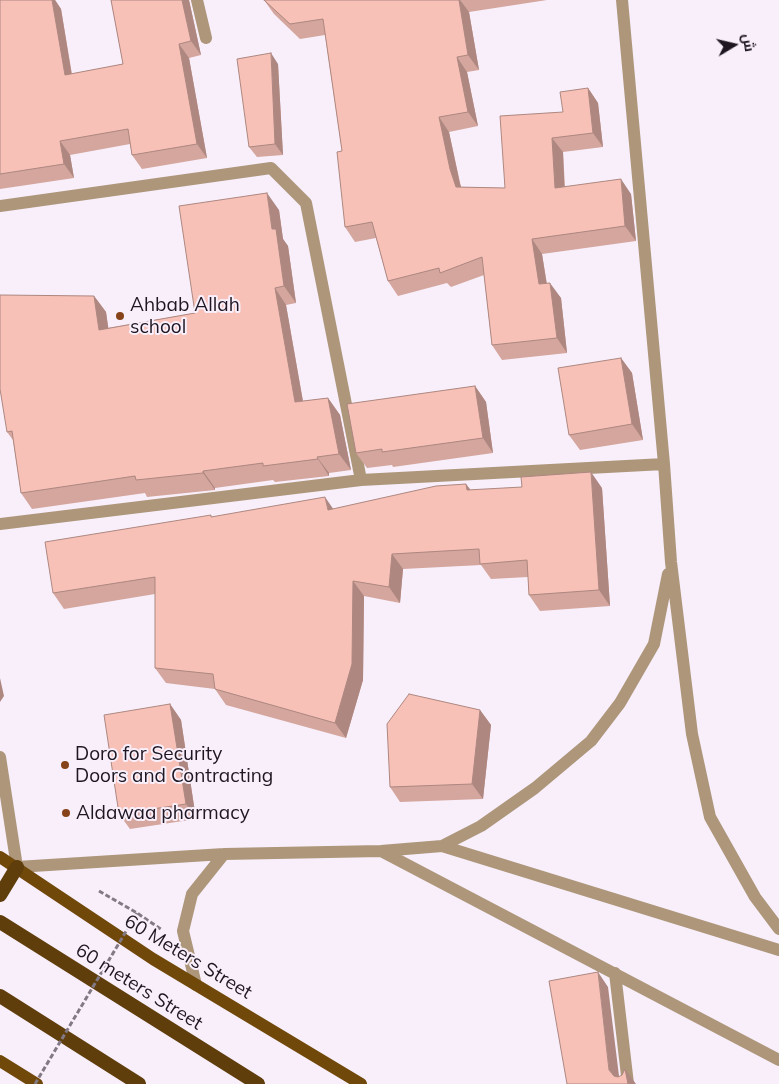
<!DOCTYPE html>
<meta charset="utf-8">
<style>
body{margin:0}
#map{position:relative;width:779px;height:1084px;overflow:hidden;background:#f8effb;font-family:Mulish,Cairo,sans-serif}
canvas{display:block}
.north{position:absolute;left:709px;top:20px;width:50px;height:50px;-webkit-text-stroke:4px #f8effb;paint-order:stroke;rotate:81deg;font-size:14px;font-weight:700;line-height:20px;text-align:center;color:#1e1620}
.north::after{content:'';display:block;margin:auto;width:18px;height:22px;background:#1e1620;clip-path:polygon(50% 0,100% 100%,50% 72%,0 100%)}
</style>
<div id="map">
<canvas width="779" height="1084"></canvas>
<div class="north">ش</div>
</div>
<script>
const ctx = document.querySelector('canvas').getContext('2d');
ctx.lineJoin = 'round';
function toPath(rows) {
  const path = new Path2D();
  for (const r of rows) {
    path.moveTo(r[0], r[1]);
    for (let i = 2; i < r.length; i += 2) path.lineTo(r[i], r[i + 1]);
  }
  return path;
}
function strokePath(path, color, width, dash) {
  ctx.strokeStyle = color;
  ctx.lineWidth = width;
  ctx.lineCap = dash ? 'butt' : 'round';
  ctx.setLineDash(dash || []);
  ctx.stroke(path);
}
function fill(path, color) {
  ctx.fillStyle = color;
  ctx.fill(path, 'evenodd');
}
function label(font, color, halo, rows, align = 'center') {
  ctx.font = font + ' Mulish,sans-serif';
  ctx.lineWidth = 4;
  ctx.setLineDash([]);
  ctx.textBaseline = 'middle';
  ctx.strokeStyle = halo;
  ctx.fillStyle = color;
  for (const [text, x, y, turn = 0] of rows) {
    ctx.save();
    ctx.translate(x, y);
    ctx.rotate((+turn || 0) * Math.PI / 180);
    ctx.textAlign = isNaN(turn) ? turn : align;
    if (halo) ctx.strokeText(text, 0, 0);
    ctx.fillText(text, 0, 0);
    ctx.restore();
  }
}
const path = toPath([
 [99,891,137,913,162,930]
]);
const minor = toPath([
 [197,0,206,38],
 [622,0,664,464,671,562,692,734,710,817,755,897,779,929],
 [0,206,271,168,306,203,361,480],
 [0,524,361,480,664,464],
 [0,757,17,867,224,854,381,851,442,846,779,950],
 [442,846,481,826,535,788,591,741,620,703,654,644,668,574],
 [381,851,779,1060],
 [615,973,628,1084],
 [196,985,183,931,192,894,224,854]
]);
const primary = toPath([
 [0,857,153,959,361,1084],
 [0,1061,37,1084]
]);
const trunk = toPath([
 [0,895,17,867],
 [0,922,258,1084],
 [0,996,139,1084]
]);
const pathBridge = toPath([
 [35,1084,137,913]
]);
const wall = toPath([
 [0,0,55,0,61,9,72,74,123,64,111,0,189,0,201,55,189,58,207,158,142,169,132,155,130,144,70,155,74,178,0,189],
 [264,0,547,0,469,12,479,70,467,72,478,126,449,132,461,187,505,188,563,112,588,88,598,103,603,147,563,152,565,187,631,194,636,241,542,254,547,284,561,298,567,353,502,360,492,345,484,275,451,287,447,283,398,296,388,281,376,238,355,242,345,227,342,151,325,35,300,39,274,14],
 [278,64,283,155,257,157,249,147],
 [279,210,283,239,288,246,296,303,286,305,303,401,328,398,340,415,351,470,329,473,329,476,275,482,273,480,215,488,215,490,147,497,145,493,32,509,21,493,13,440,7,432,94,296,106,312,108,328,195,313],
 [621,358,632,373,643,440,580,450,569,435],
 [475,386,486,402,493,453,393,467,392,465,367,468,356,453],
 [466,484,471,490,602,488,610,606,540,611,529,595,528,577,491,579,481,565,403,569,400,603,364,596,363,680,346,738,226,705,215,689,166,683,155,668,155,594,64,609,53,593,212,517,334,509],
 [170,704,181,720,196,819,130,829,119,814],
 [480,710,491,725,483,799,400,802,390,787]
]);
const shadedWall = toPath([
 [52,0,55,0,61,9,74,89,65,75],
 [182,0,189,0,201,55,191,41],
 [459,0,460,0,469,12,479,70,468,55],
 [179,44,189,58,207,158,197,144],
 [271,53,278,64,283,155,275,144],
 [457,57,467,72,478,126,468,112],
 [588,88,598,103,603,147,593,133],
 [439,117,449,132,460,184,467,202,456,187,450,169],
 [552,138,563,152,565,203,555,188],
 [60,141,70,155,74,178,64,164],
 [621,179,631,194,636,241,625,226],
 [267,193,279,210,283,239,288,246,296,303,284,286,272,229],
 [532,239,542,254,549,299,539,284],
 [550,283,561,298,567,353,557,338],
 [275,288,286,305,306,419,295,402],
 [94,296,106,312,111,346,99,330],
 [621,358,632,373,643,440,632,424],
 [475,386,486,402,493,453,483,438],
 [328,398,340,415,351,470,339,454],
 [317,457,329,473,329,476,318,459],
 [203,471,215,488,215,490,203,473],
 [591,472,602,488,610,606,599,590],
 [466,484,477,500,467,490],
 [325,497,336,513,328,510],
 [392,554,403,569,400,603,389,587],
 [353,581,364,596,363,680,346,738,335,723],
 [0,678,4,696,0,702],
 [170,704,181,720,196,819,186,804],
 [480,710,491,725,483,799,472,784],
 [598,972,608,987,620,1084,609,1070],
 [625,1069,636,1084,628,1084]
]);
const building = toPath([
 [0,0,52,0,65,75,123,64,111,0,182,0,191,41,179,44,197,144,132,155,128,129,60,141,64,164,0,174,0,0],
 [264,0,459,0,468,55,457,57,468,112,439,117,450,169,456,187,505,188,500,116,563,112,560,92,588,88,593,133,552,138,555,188,621,179,625,226,532,239,539,284,550,283,557,338,492,345,482,257,440,273,439,268,388,281,372,222,345,227,337,152,342,151,323,19,290,24,264,0],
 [271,53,275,144,249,147,237,59,271,53],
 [267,193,272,229,276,229,284,286,275,288,295,402,328,398,339,454,317,457,318,459,263,466,263,463,203,471,203,473,136,480,135,476,21,493,12,431,7,432,0,389,0,295,94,296,99,330,195,313,179,206,267,193],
 [621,358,632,424,569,435,558,368,621,358],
 [475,386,483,438,382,452,382,449,356,453,347,404,475,386],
 [591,472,599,590,529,595,527,560,480,564,479,549,392,554,389,587,353,581,352,664,335,723,215,689,213,674,155,668,155,577,53,593,45,542,211,515,211,517,325,497,328,510,436,486,466,484,467,490,522,487,521,477,591,472],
 [409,694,480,710,472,784,390,787,387,724,409,694],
 [170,704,186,804,119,814,104,715,170,704],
 [598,972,609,1070,614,1076,618,1077,622,1075,625,1069,628,1084,567,1084,549,981,598,972]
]);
const markers = [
 [120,316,5,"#864218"],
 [65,765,5,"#864218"],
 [66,813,5,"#864218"]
];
const poiNames = [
 ["Ahbab Allah",130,305],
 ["school",130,327],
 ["Doro for Security",75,754],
 ["Doors and Contracting",75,776],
 ["Aldawaa pharmacy",76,813]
];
const streetNames = [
 ["60 Meters Street",188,957,31],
 ["60 meters Street",139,987,32]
];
strokePath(path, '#827984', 3, [5, 2.5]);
strokePath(minor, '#ad967a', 12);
strokePath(primary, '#704809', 12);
strokePath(trunk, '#5f3e0c', 14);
strokePath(pathBridge, '#827984', 3, [5, 2.5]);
fill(wall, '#d4a69d');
fill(shadedWall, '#ad8780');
fill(building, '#f7c1b7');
strokePath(building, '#ad8780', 1);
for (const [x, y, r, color] of markers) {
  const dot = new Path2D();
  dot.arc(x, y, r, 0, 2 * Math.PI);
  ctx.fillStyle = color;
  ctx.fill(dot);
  strokePath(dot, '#f8effb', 2);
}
label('19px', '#1e1620', '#f8effb', poiNames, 'left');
label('19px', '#1e1620', '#f8effb', streetNames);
</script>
